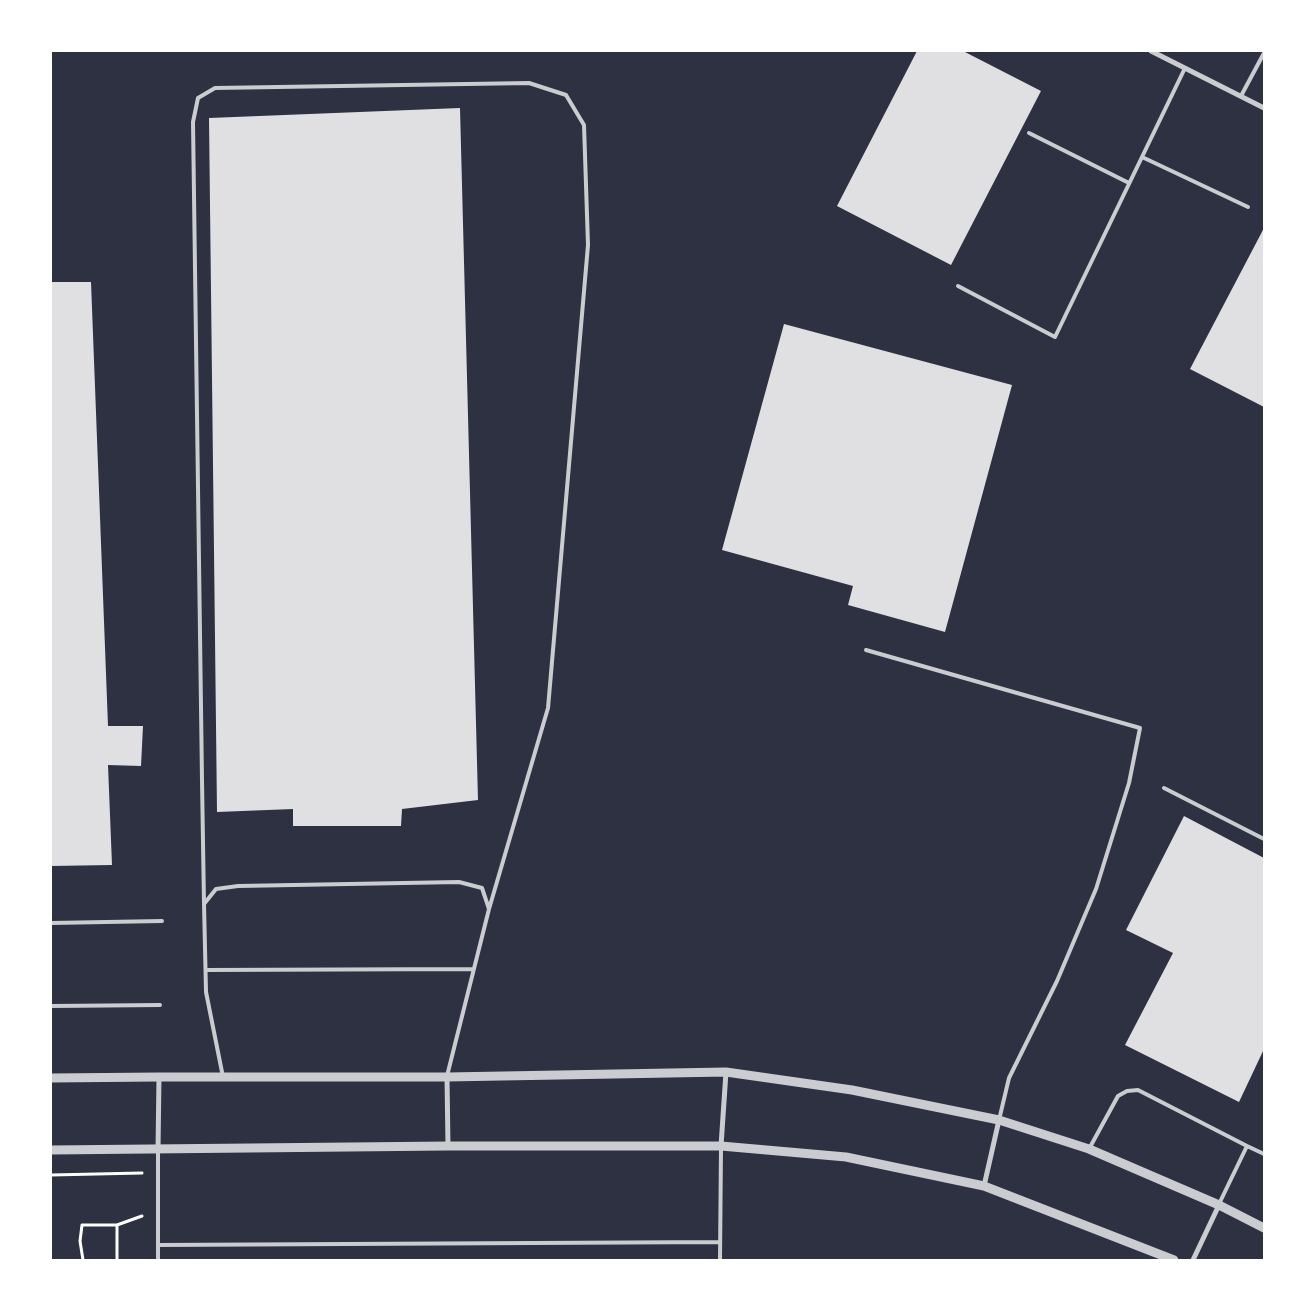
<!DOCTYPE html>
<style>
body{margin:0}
#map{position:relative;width:1315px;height:1311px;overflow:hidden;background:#2d3142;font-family:Helvetica,sans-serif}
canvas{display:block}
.frame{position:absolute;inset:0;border:52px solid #fff;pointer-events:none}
</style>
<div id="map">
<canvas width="1315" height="1311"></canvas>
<div class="frame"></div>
</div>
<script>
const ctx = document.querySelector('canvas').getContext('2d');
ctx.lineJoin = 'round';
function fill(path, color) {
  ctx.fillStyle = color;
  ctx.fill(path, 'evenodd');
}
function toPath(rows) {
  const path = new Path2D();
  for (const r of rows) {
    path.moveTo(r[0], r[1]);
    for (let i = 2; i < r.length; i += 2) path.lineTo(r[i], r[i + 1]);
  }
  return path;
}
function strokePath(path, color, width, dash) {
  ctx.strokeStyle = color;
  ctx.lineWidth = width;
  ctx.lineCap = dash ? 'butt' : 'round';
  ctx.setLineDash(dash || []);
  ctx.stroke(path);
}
const building = toPath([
 [917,51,963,51,1041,91,951,265,837,206],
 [460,108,478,800,402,809,401,826,293,826,293,809,217,812,209,118],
 [1264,228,1264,407,1190,369],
 [51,282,91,282,108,726,143,726,141,766,108,765,112,865,51,866],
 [784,324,1012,385,945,632,848,605,853,586,722,550],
 [1184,816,1264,858,1264,1049,1239,1102,1125,1045,1173,953,1126,930]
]);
const path = toPath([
 [51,1175,142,1173],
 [83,1260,80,1241,82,1225,117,1225,142,1216],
 [117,1260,117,1225]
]);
const service = toPath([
 [1241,96,1264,53],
 [1029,133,1129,183],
 [1142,157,1248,207],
 [958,286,1055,337,1185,68],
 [866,650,1140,728,1129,783,1096,889,1057,981,1009,1078,999,1120],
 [1164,788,1264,839],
 [204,904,202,780,193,122,198,98,215,88,529,83,566,95,584,125,588,245,548,708,489,909],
 [51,923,162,921],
 [206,970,474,969],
 [51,1006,160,1005],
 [223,1077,206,992,204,904,216,889,238,886,459,882,482,888,489,909,447,1076],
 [1247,1146,1264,1154],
 [1089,1149,1118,1096,1127,1091,1138,1090,1247,1146,1219,1204],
 [158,1150,158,1260],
 [158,1245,720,1242],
 [720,1260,721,1147]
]);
const minor = toPath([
 [1151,51,1264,108],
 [447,1077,448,1146],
 [721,1146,726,1072],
 [158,1150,159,1077],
 [984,1186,999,1120],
 [1193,1260,1219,1205]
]);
const tertiary = toPath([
 [51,1078,159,1077,447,1077,726,1072,852,1090,999,1120,1089,1149,1219,1205,1264,1228],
 [51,1150,448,1146,721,1146,846,1157,984,1186,1174,1260]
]);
fill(building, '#e0e0e3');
strokePath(path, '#fff', 3);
strokePath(service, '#caccd0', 4);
strokePath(minor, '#caccd0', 5);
strokePath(tertiary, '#caccd0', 9);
</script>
